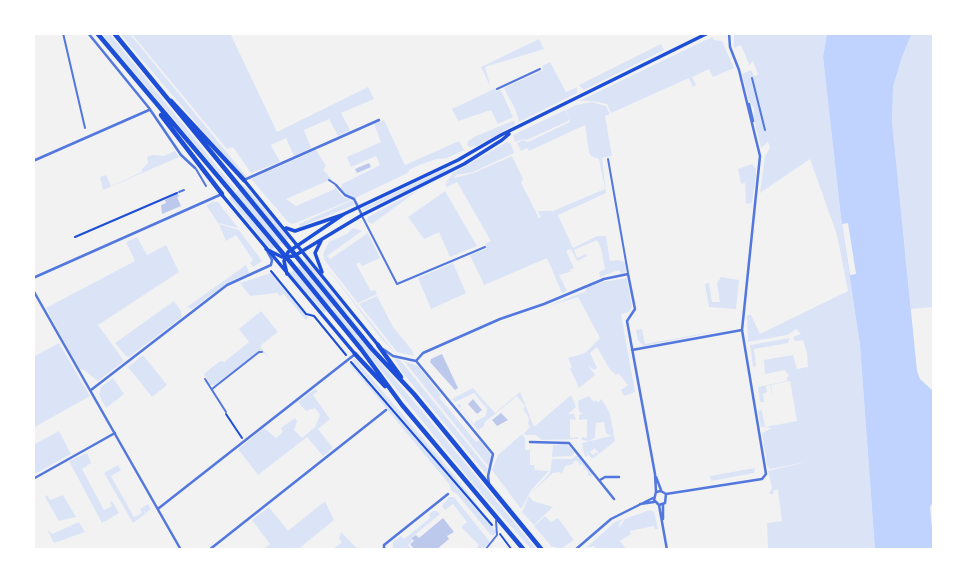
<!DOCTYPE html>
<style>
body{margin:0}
#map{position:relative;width:967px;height:583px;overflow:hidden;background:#f2f2f2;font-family:Lato,sans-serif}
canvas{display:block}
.frame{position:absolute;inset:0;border:35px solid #fff;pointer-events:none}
</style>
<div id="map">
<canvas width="967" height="583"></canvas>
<div class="frame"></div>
</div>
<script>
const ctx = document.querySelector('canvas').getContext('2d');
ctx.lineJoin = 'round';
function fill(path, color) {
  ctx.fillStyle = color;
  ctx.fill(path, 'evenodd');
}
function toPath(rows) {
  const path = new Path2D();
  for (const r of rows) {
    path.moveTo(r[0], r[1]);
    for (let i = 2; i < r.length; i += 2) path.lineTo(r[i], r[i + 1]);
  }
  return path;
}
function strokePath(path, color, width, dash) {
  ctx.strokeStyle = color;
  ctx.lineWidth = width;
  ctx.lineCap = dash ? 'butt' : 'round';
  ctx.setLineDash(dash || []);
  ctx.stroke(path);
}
const green = toPath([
 [101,33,109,33,236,190,234,191],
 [119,33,129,33,247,177,244,177,221,152],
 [131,33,230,33,277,132,368,87,374,99,341,113,350,130,338,136,329,119,304,130,311,148,294,156,286,138,271,145,280,162,251,173,233,147,227,149],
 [734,33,827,33,823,57,842,226,860,345,875,550,768,548,767,523,782,521,778,490,774,490,773,495,769,493,772,488,768,471,806,462,770,469,767,465,762,433,772,428,761,427,758,411,762,410,761,405,765,427,797,421,790,381,771,385,773,400,770,385,766,386,767,392,763,394,764,402,760,402,758,387,787,381,787,377,789,376,785,370,765,374,764,360,793,355,797,369,807,367,808,369,807,353,803,340,795,341,793,337,801,334,796,329,787,335,748,342,747,315,751,315,760,334,848,291,837,235,810,159,760,193,765,156,770,148,768,142,761,148,754,120,754,108,749,102,742,74,751,70,754,76,758,75,753,61,747,67,749,64,741,45,734,48],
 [912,33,934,33,934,307,911,309,892,121,893,87,902,57],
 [712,37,714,40,722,41,734,68,713,77,709,69,692,77,696,85,693,87,689,78,611,113,607,104,592,101,579,101],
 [539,39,544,49,485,67,491,88,481,67],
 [661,44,664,50,584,90,579,85],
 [550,62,566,92,577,87,577,93,519,122,516,111,504,88,543,70,542,66],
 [496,88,497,91,501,90,513,117,498,124,491,110,458,121,452,109],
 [592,102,606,106,610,114,605,116,612,156,602,158,606,193,558,215,573,248,597,236,606,236,610,261,618,260,625,262,626,272,621,274,619,270,600,277,599,272,605,269,601,248,597,240,574,250,577,258,586,254,587,256,577,261,571,249,566,251,574,268,570,270,570,272,559,275,567,291,562,293,547,258,484,285,470,255,486,249,485,244,491,241,457,182,447,187,445,185,452,179,445,184,453,173,507,142,511,144,514,153,473,172,456,175,454,178,474,173,512,156,523,179,521,183,539,218,541,217,538,211,553,211,605,189,599,159,591,156,589,152,585,125,529,151,527,148,521,151,517,143,523,140,528,142,570,122,566,110,576,105],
 [565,110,569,119,568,121,527,140,523,139,515,142,513,135],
 [384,120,405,165,459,141,464,150,447,158,437,159,419,165,409,170,408,173,355,198,346,194,341,188,342,184,380,165,376,156,351,167,347,157,381,142,374,124],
 [513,121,515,121,514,125,477,146,470,147,467,145,468,141,476,136],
 [316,150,326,166,323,170,332,179,286,199,296,206,335,189,334,186,343,197,351,200,293,224,289,223,251,179],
 [175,151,179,157,103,190,100,177,106,175,111,186,142,172,142,169,148,163,147,157,152,155,164,156],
 [461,161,435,177,363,211,363,208],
 [752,164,756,169,756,176,750,213,751,203,746,204,745,183,741,184,738,169],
 [244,185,279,225,289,239,271,250,229,198],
 [420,189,372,224,367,221,368,217],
 [445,191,477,246,450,257,439,232,424,239,408,217],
 [353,200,354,205,300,227,299,224],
 [213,202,218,202,238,228,218,223,206,205],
 [219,224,239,230,262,261,253,267,250,263,253,260,236,235,226,241],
 [353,228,362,231,327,256,330,259,368,233,380,258,362,266,359,262,356,264,371,291,375,290,377,294,358,303,325,261,323,254,329,242,347,234],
 [137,237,147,255,166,245,179,272,98,325,124,361,98,381,84,370,79,369,46,308,135,261,126,242],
 [319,258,397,355,379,336],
 [306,260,370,341,338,303,324,313,290,273],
 [453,263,466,293,431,309,418,278],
 [246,265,249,273,227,283,192,309,187,307],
 [271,273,308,318,306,320,284,294,280,296,277,293,250,296,240,283],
 [721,277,739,280,736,309,709,307,705,284,709,283,712,302,720,302,717,283],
 [627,278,632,307,629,312,621,314,635,392,624,396,621,390,628,385,618,373,616,375,609,368,597,347,590,353,597,368,594,370,588,365,595,375,579,388,570,369,572,367,568,358,585,353,600,338,578,297,548,306,584,292,586,291,586,288,602,282],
 [377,296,393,327,412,350,414,356,397,352,359,304],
 [174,301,181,311,182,317,129,357,126,356,115,343],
 [334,308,427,417,537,550,532,550,475,486,332,310],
 [261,311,278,332,260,346,270,359,262,351,259,352,215,385,210,385,204,374,220,361,224,362,249,342,239,329],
 [734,328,644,346,638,340,636,330,642,329,645,344],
 [790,338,788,343,754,349,756,366,753,367,750,345],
 [59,343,90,396,33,428,33,357],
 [143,355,167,385,152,397,128,367],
 [394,358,400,360,488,469,486,474,402,372],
 [355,359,455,476,495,528,352,360],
 [350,361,463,492,496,531,495,535,491,535,456,493,451,491,450,485,350,365],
 [404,361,418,366,441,395,439,397,476,442,479,440,490,453,492,458,489,467],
 [113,378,124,394,106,408,99,395,101,387],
 [473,388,495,413,520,392,534,427,571,395,576,407,568,414,574,414,576,420,570,419,570,438,578,437,578,439,542,440,536,435,525,435,524,433,530,427,528,424,529,418,523,409,525,406,517,396,485,422,483,427,478,430,457,405,461,404,460,408,474,424,476,421,486,416,487,409,474,393,455,402,452,399],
 [315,389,318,391,313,395,330,419,318,429,333,448,323,456,307,437,258,475,238,449,264,428,276,438,283,432,281,428,295,418,297,421,294,430,302,438,315,427,320,415,315,408,306,411,298,402],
 [589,396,594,402,596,400,598,403,601,399,606,406,610,414,615,441,599,454,595,448,590,452,593,455,596,452,598,455,592,459,586,451,588,456,585,457,582,443,611,436,606,433,604,422,596,423,595,438,589,441,582,440,582,437,587,438,587,419,579,420,579,415,583,413,579,412,578,401],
 [59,431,71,454,33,475,33,445],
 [522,434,525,438,525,450,530,450,530,465,534,465,535,470,549,471,532,489,521,509,492,470,498,455],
 [567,444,575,453,571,456,552,457,553,445],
 [87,453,91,463,82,469,104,510,112,506,110,502,112,501,119,513,102,523,69,461],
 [577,455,593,474,591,476,587,475,589,473,586,469,583,470,585,468,582,464,579,465,578,461,574,461,573,464,565,466,562,474,560,472,553,473,531,493,550,473,552,459,572,459],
 [118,465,121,470,111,476,134,517,142,513,140,509,148,504,151,509,146,513,144,510,145,514,133,523,104,473],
 [755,468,754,473,711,481,710,476],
 [47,495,50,500,63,495,76,517,59,521,45,497],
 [529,496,533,501,553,507,534,525,522,512],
 [449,497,454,497,490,542,482,550,476,549,479,545,461,527,467,522,453,504,445,510,442,506],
 [325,501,334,520,297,550,263,550,270,544,252,520,269,507,288,531],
 [650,510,654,512,658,529,655,529,654,526,630,531,631,534,620,541,627,550,597,550,594,546,586,548,616,521,624,519,620,522,619,528,625,519],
 [433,511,437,511,440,514,411,538,412,541,408,545,412,550,393,550,393,542,401,536,404,539,430,518,429,514],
 [545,516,551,522,558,518,574,540,561,549,551,546,534,526],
 [79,522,85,532,54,543,47,529,52,534],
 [341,532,356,547,364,550,332,550,342,542,339,539]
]);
const water = toPath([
 [827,33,912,33,902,57,893,87,892,121,917,371,920,379,934,392,934,500,930,507,934,550,875,550,860,345,842,226,823,57]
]);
const pier = toPath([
 [848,223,856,274,850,275,842,224]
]);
const building = toPath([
 [369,163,371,167,357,173,355,169],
 [177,194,180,196,177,197,181,206,162,214,161,205,166,203,165,200],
 [442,354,458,388,455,390,430,362,431,359],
 [473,399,482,410,477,414,468,404],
 [501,413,508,420,497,426,492,420],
 [443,518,454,532,447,536,449,539,436,550,415,550,410,544,414,541,411,538,416,535,419,538]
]);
const path = toPath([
 [75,237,177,193],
 [271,271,306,314,314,316,346,355],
 [351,362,492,525],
 [226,414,242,438],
 [500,534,512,550]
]);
const service = toPath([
 [63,33,85,128],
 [497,89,540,69],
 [608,159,628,273],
 [196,169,206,186],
 [329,180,335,184],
 [179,192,184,190],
 [362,216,397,284,485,247],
 [205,379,226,412],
 [212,389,259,352,262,352],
 [485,550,497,535,496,521]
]);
const pedestrian = toPath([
 [752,78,765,130]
]);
const minor = toPath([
 [88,33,149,108,181,155,195,168],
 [749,104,753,121],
 [33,161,149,110],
 [244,180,379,120],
 [336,185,345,195,354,199,362,215],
 [33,278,222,194],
 [33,290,181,550],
 [383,349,393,356,416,361],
 [632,350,742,330],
 [416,361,423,353,500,319,544,304,604,279,628,274,635,309,627,321,655,474,656,492,654,500,659,505,665,503,666,494,661,491,656,492],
 [417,362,493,454,488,476,489,484],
 [91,390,227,285,271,265,272,260,266,249],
 [530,442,569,443,614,499],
 [656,477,661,490],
 [33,479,115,433],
 [600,480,605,477,619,477],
 [666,494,762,479,766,474,742,330,760,156,739,70,730,47,729,33],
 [640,504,654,502],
 [663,504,663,519],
 [659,505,667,550],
 [159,508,354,355],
 [384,548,384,545,448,494],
 [209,550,386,410],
 [575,550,611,519,653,498]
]);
const tertiary = toPath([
 [378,550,388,550]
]);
const secondary = toPath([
 [244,180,378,345],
 [222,195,355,354],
 [286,228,295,231,342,215],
 [321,241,315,253,322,272],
 [266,249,282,257,294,256,362,215,464,164,502,140,509,134],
 [287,274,284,261,288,252,344,214,458,160,501,135,708,33]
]);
const primary = toPath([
 [97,33,291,263,361,349,402,405,524,550],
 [114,33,372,349,414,394,542,550],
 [171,101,244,180],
 [161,115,222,194],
 [378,345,401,377],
 [355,354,385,386]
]);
fill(green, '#dbe4f7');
fill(water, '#bfd3fe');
fill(pier, '#f2f2f2');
fill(building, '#bdc9ec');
strokePath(path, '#1d4ed8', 2);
strokePath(service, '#5277de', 2);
strokePath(pedestrian, '#5277de', 2);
strokePath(minor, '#5277de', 2.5);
strokePath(tertiary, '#5277de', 3.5);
strokePath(secondary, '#1d4ed8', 3.5);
strokePath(primary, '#1d4ed8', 4.5);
</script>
